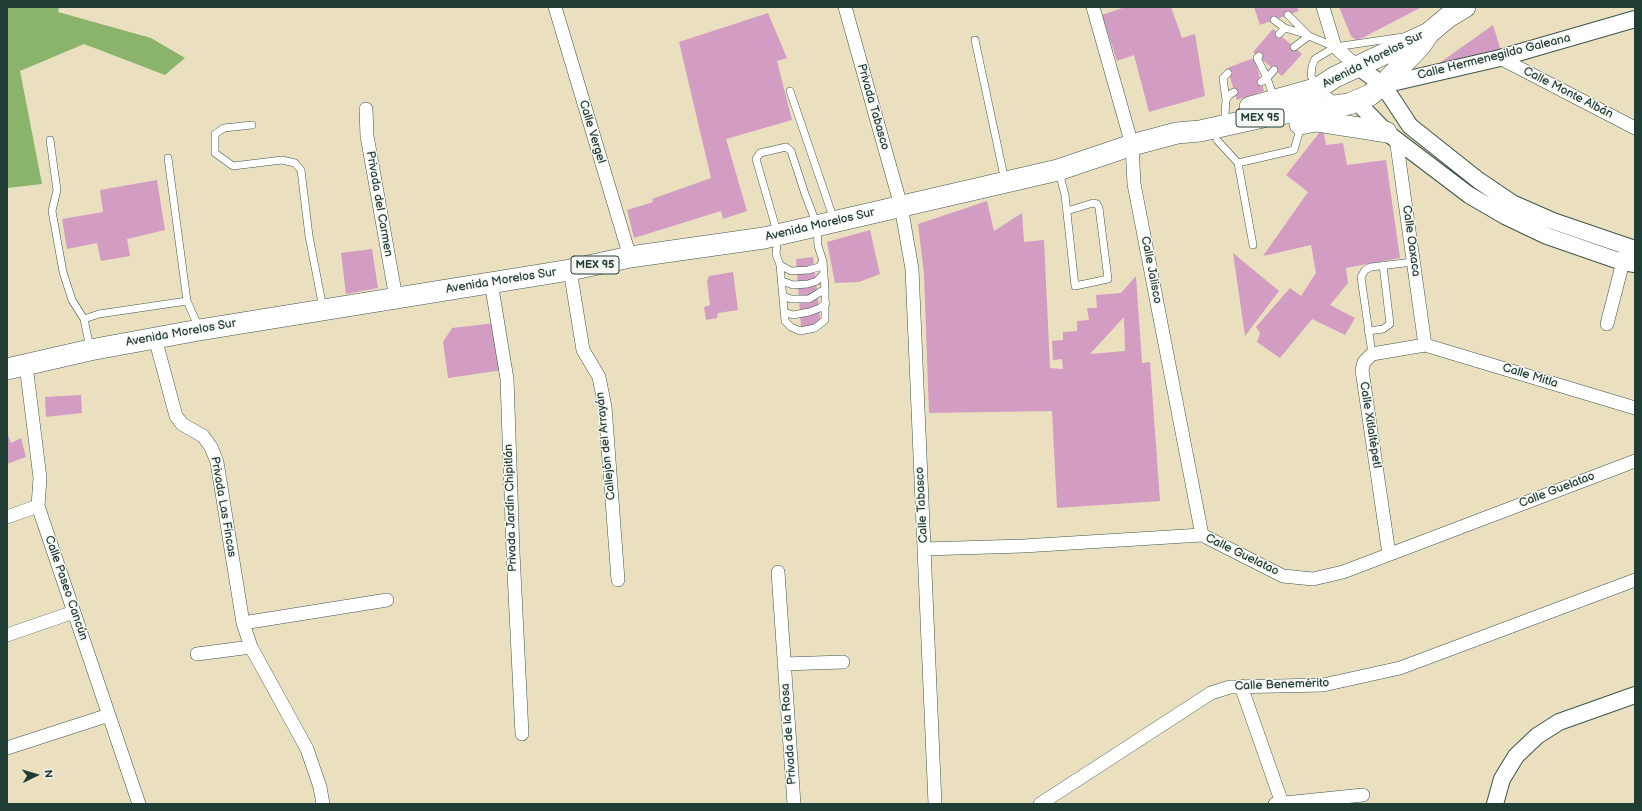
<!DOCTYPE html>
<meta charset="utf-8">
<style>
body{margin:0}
#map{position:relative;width:1642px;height:811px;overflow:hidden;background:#eae0bf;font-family:"Balsamiq Sans",sans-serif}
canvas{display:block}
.frame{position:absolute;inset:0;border:8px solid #1f3d34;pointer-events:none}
.north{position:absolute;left:16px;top:755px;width:40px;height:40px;-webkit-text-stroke:3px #f6f6f2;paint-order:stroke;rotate:85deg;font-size:11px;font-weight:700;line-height:16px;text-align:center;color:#1f3d34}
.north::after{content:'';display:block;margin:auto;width:14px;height:18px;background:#1f3d34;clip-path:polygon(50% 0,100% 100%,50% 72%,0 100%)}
</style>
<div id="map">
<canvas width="1642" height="811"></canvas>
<div class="frame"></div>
<div class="north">N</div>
</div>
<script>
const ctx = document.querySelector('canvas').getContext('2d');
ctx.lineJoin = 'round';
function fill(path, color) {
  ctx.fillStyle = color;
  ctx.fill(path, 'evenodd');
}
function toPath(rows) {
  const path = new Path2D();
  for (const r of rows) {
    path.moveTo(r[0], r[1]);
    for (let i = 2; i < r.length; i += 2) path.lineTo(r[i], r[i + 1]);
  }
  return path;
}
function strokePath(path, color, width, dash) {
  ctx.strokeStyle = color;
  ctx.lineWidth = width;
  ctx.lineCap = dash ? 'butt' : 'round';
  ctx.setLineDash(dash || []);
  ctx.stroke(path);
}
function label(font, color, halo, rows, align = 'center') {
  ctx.font = font + ' "Balsamiq Sans",sans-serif';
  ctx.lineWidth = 3;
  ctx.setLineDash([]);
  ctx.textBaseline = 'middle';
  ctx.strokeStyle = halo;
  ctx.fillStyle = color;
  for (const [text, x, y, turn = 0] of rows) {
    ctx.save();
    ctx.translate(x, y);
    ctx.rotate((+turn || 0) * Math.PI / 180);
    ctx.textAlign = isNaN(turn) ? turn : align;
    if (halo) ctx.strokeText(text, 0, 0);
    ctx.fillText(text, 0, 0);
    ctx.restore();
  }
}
const forest = toPath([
 [7,7,59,7,58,12,151,38,185,58,165,75,84,44,20,71,42,184,7,188]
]);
const building = toPath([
 [1125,7,1171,7,1182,38,1195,34,1205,96,1149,112,1134,55,1117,61,1102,15],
 [1254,7,1297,7,1299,11,1260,25],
 [1339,7,1422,7,1364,37,1356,40,1351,36],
 [768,13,787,58,777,61,792,120,726,139,747,211,723,219,721,211,634,238,627,210,653,202,652,199,711,178,679,42],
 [1493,25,1501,51,1440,69,1438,64],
 [1273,29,1302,54,1282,76,1253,52],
 [1254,58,1264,91,1237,100,1227,68],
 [1323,128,1326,145,1343,143,1347,165,1386,160,1400,258,1346,268,1348,283,1330,305,1355,318,1345,335,1312,319,1280,358,1257,342,1260,333,1256,327,1290,288,1301,296,1316,273,1311,245,1263,256,1308,192,1286,175],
 [157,180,165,230,127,239,130,256,101,261,97,243,67,249,62,219,103,212,100,190],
 [987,201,994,231,1022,213,1024,242,1044,240,1050,368,1063,369,1062,359,1053,360,1052,341,1063,340,1063,332,1077,331,1077,321,1089,320,1087,308,1097,308,1096,295,1121,293,1136,276,1142,363,1150,362,1160,501,1057,508,1052,411,929,413,924,274,918,224],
 [1124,317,1125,351,1090,354],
 [870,230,880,274,859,282,835,283,827,242],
 [372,249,378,288,346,294,341,253],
 [1233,253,1279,291,1245,336],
 [813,257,821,326,801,327,796,259],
 [733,272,738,310,718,313,717,318,706,320,704,307,710,305,707,281,709,276],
 [496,323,503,370,448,378,443,342,452,328],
 [81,395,82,413,46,417,45,397],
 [7,433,11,443,21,438,26,457,7,464]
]);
const service = toPath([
 [1288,15,1309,36,1335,47],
 [1274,20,1285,28,1305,34],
 [1279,34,1285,28],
 [975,40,1005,181],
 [1294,47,1309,36],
 [1259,56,1257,58,1267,78,1261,82],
 [790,91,834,220],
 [1274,98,1267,78,1274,70],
 [1226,100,1229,95,1234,92],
 [1337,102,1318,88,1311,76,1312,66,1315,59,1335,47,1403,37],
 [1225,114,1226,100,1223,78,1228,73],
 [252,125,224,128,215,134,215,153,233,166,282,160,295,163,301,170,309,236,323,308],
 [50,140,57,190,52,211,63,272,72,300,84,319],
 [1217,140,1238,163,1294,150,1301,126],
 [786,147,791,151,805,194,817,225,818,246,823,261,825,289,825,320,815,328,800,331,791,327,785,321,780,265,776,254,778,235,756,159,760,153,786,147],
 [168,158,187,301],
 [1238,163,1253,245],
 [1059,172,1065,195,1075,286,1108,279,1099,208,1097,204,1093,203,1067,211],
 [780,265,791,271,808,270,819,267,823,261],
 [782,281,793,285,808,284,817,281,824,273],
 [783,296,791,299,809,299,825,289],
 [784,312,793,315,809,312,820,308,826,303],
 [1368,331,1383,329,1390,324,1383,265],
 [90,348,84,319,99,314,187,301,199,328],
 [1372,354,1361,277,1365,270,1371,267,1413,262]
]);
const minor = toPath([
 [555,7,630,257],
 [845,7,901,206,912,269,935,804],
 [1093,7,1132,145,1134,184,1202,535],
 [1323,7,1335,47,1357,66],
 [1500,58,1635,128],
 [366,109,367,136,396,298],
 [1396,138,1425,345],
 [570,270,583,350,599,377,605,407,618,580],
 [491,282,507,379,513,552,522,734],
 [1607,324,1625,254],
 [155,338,176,416,182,424,203,436,211,447,217,462,243,623,251,647,307,749,320,787,323,804],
 [26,365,40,478,38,506,139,804],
 [7,517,38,506],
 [924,549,1023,546,1202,535,1283,576,1313,579,1343,572,1635,461],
 [1389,554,1362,370,1364,362,1372,354,1425,345,1635,408],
 [778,572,794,804],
 [243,623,387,600],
 [7,635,74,612],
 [197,654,251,647],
 [784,664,843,662],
 [1241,686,1282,803],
 [7,748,109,715],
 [1040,804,1211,693,1230,687,1323,685,1400,668,1635,580],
 [1275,804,1363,795]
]);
const tertiary = toPath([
 [1357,66,1383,85,1410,126,1478,180,1512,203,1553,221,1635,249],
 [1383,85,1500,58,1635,19],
 [1357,102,1386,132,1469,195,1505,216,1547,236,1622,262,1635,264],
 [1495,804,1502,779,1516,756,1537,736,1559,722,1635,695]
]);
const primary = toPath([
 [1250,107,1318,88,1335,77,1429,33,1448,17,1465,7],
 [1300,124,1316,121,1386,132],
 [7,369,90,350,199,330,570,270,630,257,764,238,1058,170,1132,145,1177,133,1200,131,1272,115,1349,104,1370,95,1383,85,1420,46,1429,33]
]);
const shields = [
 [1260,118,48],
 [595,265,48]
];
const shieldNames = [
 ["MEX 95",1260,118],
 ["MEX 95",595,265]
];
const streetNames = [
 ["Calle Hermenegildo Galeana",1494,57,-14],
 ["Avenida Morelos Sur",1373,60,-27],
 ["Calle Monte Albán",1568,93,27],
 ["Privada Tabasco",873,107,74],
 ["Calle Vergel",592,132,73],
 ["Privada del Carmen",379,204,80],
 ["Avenida Morelos Sur",820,225,-13],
 ["Calle Oaxaca",1411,241,82],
 ["Calle Jalisco",1151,270,79],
 ["Avenida Morelos Sur",501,281,-9],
 ["Avenida Morelos Sur",181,333,-10],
 ["Calle Mitla",1530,376,17],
 ["Calle Xitlaltépetl",1370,425,81],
 ["Callejón del Arrayán",606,446,-96],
 ["Calle Guelatao",1557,490,-21],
 ["Calle Tabasco",922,505,-93],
 ["Privada Las Fincas",223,507,80],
 ["Privada Jardín Chipitlán",511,508,-92],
 ["Calle Guelatao",1242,555,26],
 ["Calle Paseo Cancún",66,588,71],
 ["Calle Benemérito",1282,685,-2],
 ["Privada de la Rosa",789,734,-94]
];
fill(forest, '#8ab36b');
fill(building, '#d39cc2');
strokePath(service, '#3d5549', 8);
strokePath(minor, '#3d5549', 14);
strokePath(tertiary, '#3d5549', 18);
strokePath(primary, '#3d5549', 22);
strokePath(service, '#fff', 7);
strokePath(minor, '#fff', 13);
strokePath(tertiary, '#fff', 16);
strokePath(primary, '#fff', 21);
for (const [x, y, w] of shields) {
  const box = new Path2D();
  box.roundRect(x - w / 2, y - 9, w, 18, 3);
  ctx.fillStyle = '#f6f6f2';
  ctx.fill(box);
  strokePath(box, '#1f3d34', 1);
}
label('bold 11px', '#1f3d34', null, shieldNames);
label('12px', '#1f3d34', '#f6f6f2', streetNames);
</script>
